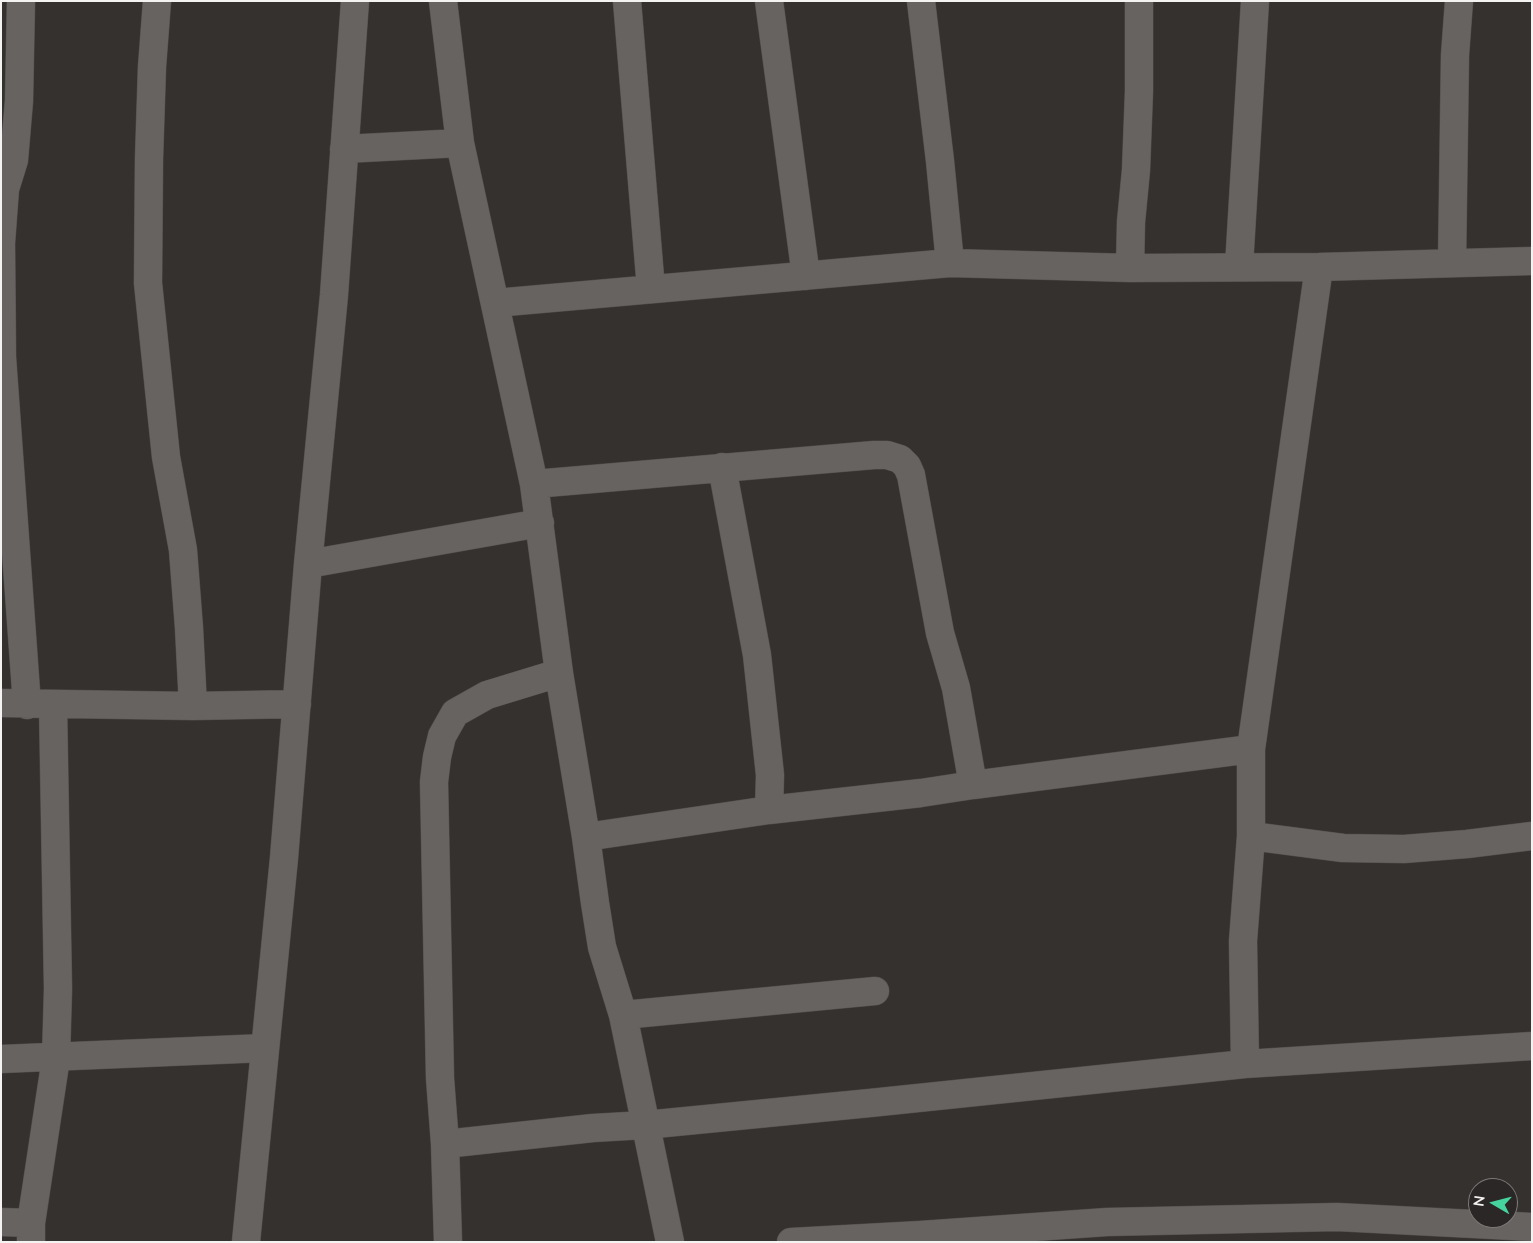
<!DOCTYPE html>
<style>
body{margin:0}
#map{position:relative;width:1533px;height:1243px;overflow:hidden;background:#34312f;font-family:Lato,sans-serif}
canvas{display:block}
.frame{position:absolute;inset:0;border:2px solid #f4f3f1;pointer-events:none}
.north{position:absolute;left:1468px;top:1178px;width:50px;height:50px;box-sizing:border-box;background:#2a2726;border:1px solid #7b7977;border-radius:50%;rotate:278deg;font-size:14px;font-weight:700;line-height:20px;text-align:center;color:#f4f3f1}
.north::after{content:'';display:block;margin:auto;width:18px;height:22px;background:#46d49e;clip-path:polygon(50% 0,100% 100%,50% 72%,0 100%)}
</style>
<div id="map">
<canvas width="1533" height="1243"></canvas>
<div class="frame"></div>
<div class="north">N</div>
</div>
<script>
const ctx = document.querySelector('canvas').getContext('2d');
ctx.lineJoin = 'round';
function toPath(rows) {
  const path = new Path2D();
  for (const r of rows) {
    path.moveTo(r[0], r[1]);
    for (let i = 2; i < r.length; i += 2) path.lineTo(r[i], r[i + 1]);
  }
  return path;
}
function strokePath(path, color, width, dash) {
  ctx.strokeStyle = color;
  ctx.lineWidth = width;
  ctx.lineCap = dash ? 'butt' : 'round';
  ctx.setLineDash(dash || []);
  ctx.stroke(path);
}
const minor = toPath([
 [21,1,19,101,14,160,5,189,1,243,2,357,27,705],
 [157,1,152,67,149,159,148,283,166,457,183,550,189,628,193,706],
 [443,1,460,143,534,484,559,673,586,837,595,903,602,947,623,1015,670,1242],
 [627,1,651,289],
 [769,1,806,276],
 [921,1,940,161,950,263],
 [344,149,460,143],
 [1452,263,1455,55,1459,1],
 [1239,266,1255,1],
 [1130,268,1131,222,1136,170,1139,91,1139,1],
 [495,303,950,263,1130,268,1319,267,1532,261],
 [722,467,757,655,770,775,769,810],
 [534,484,874,455,887,455,900,459,907,466,911,475,940,633,956,688,973,785],
 [308,564,540,523],
 [1,703,193,706,297,704],
 [1251,836,1343,848,1404,849,1467,844,1532,836],
 [586,837,769,810,921,793,973,785,1251,749],
 [623,1015,875,991],
 [1,1059,265,1048],
 [1245,1064,1243,941,1251,836,1251,749,1319,267],
 [445,1144,593,1128,645,1125,870,1103,1245,1064,1532,1046],
 [1,1222,31,1223],
 [31,1242,31,1223,56,1058,58,989,53,705],
 [246,1242,284,858,308,564,334,295,355,1],
 [448,1242,445,1144,440,1078,434,782,437,757,442,736,455,713,487,695,559,673],
 [791,1242,920,1235,1107,1222,1337,1217,1532,1227]
]);
strokePath(minor, '#504d4b', 29);
strokePath(minor, '#666360', 28);
</script>
